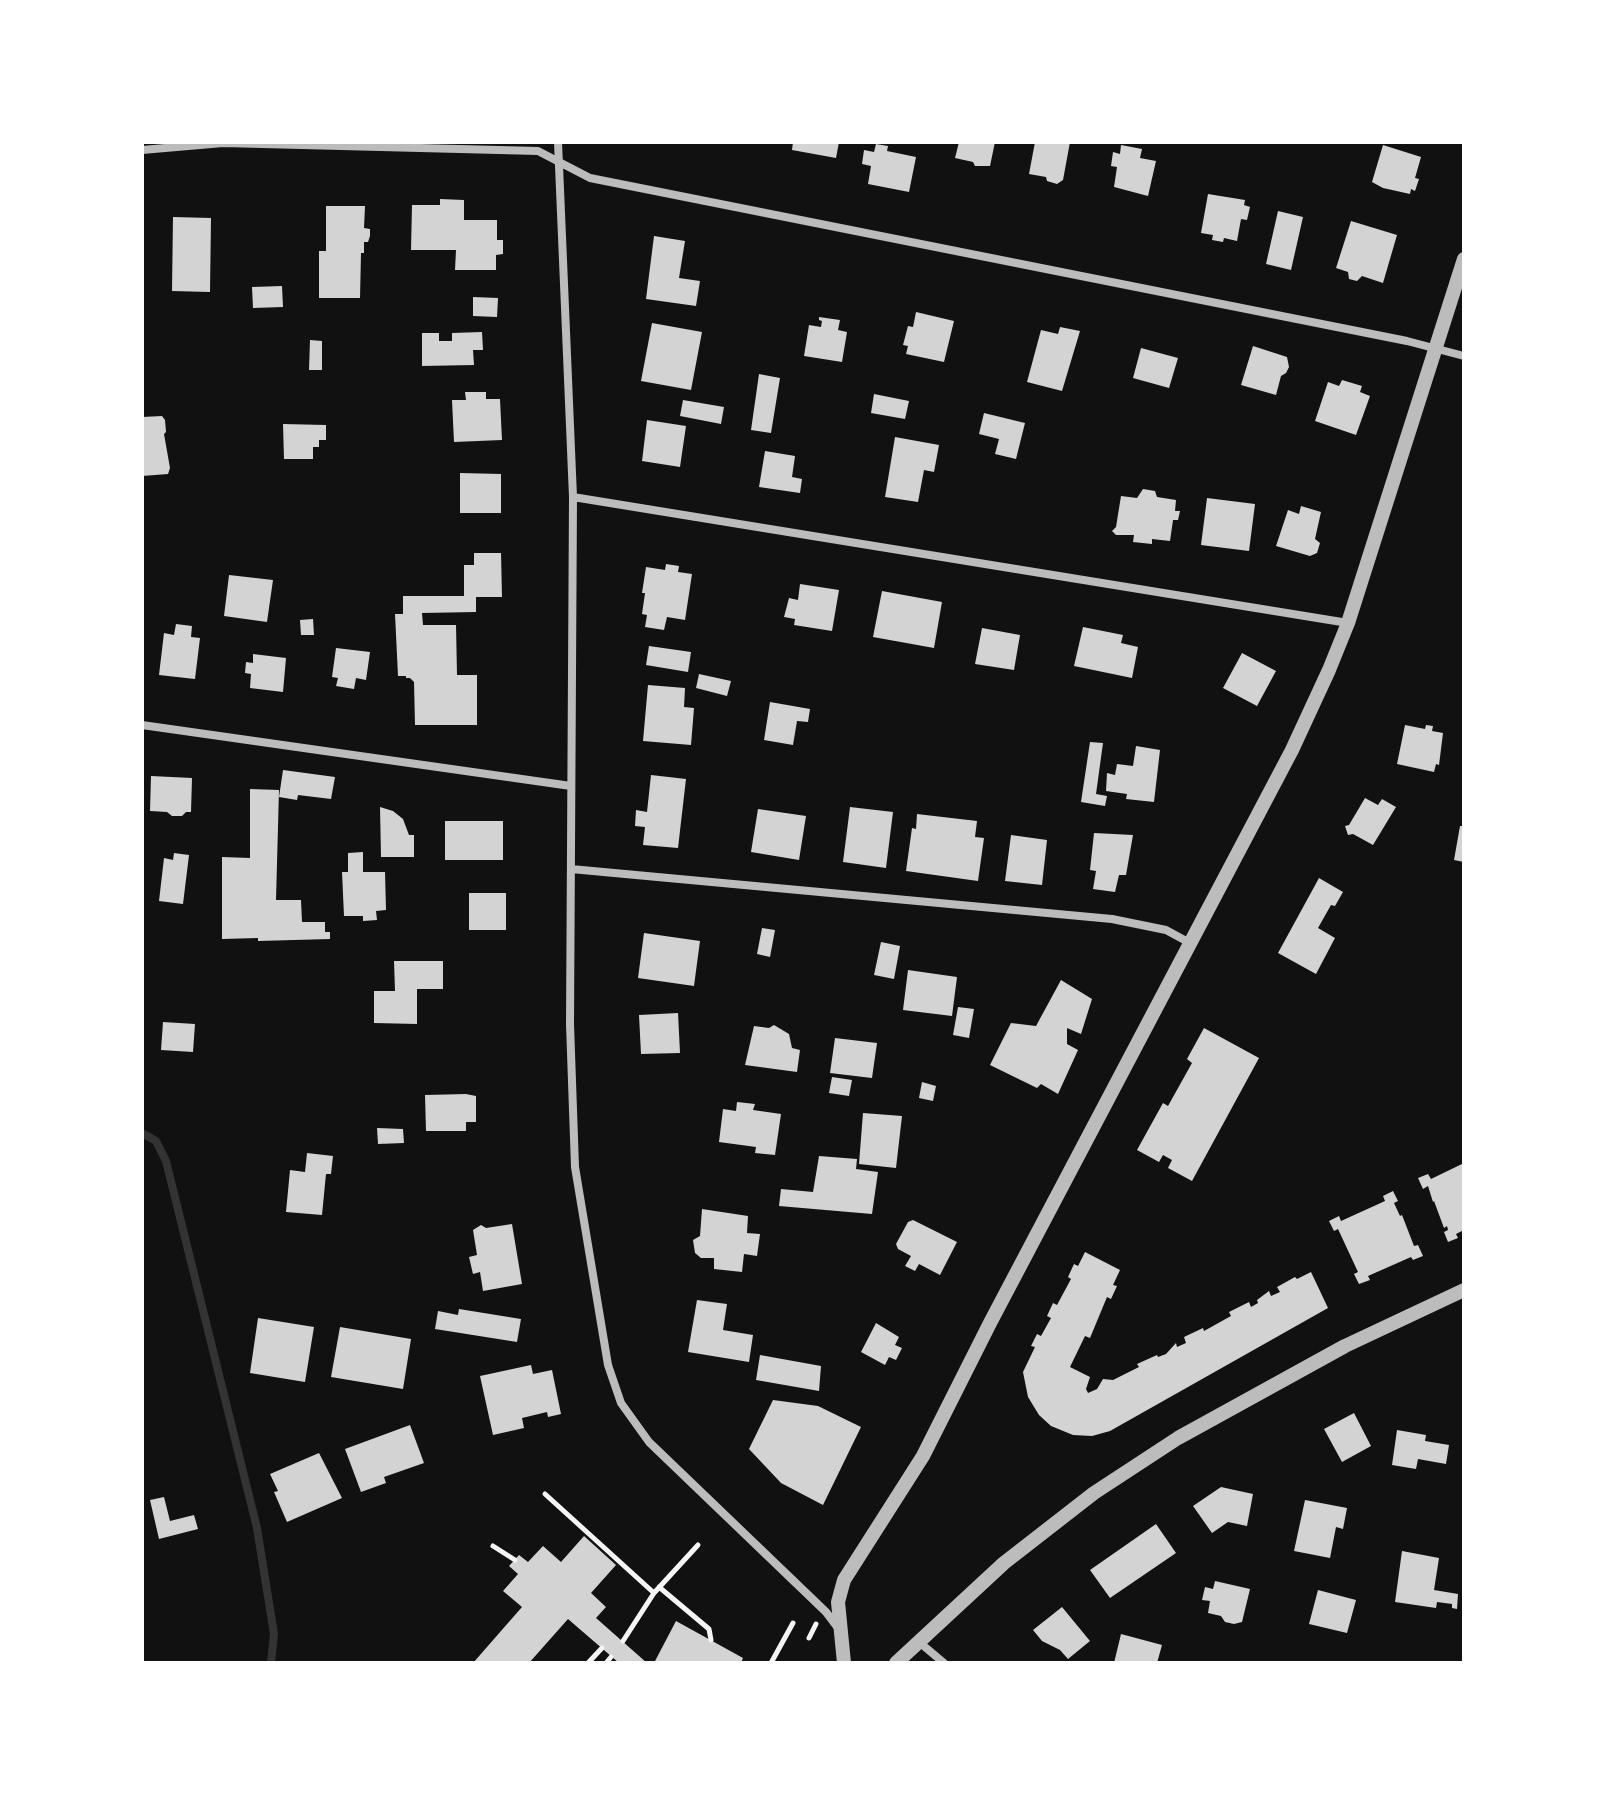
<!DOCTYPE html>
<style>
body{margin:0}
#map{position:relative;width:1606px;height:1805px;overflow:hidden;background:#111;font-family:"Open Sans",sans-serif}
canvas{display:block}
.frame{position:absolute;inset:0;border:144px solid #fff;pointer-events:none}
</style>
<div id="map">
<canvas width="1606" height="1805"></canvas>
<div class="frame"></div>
</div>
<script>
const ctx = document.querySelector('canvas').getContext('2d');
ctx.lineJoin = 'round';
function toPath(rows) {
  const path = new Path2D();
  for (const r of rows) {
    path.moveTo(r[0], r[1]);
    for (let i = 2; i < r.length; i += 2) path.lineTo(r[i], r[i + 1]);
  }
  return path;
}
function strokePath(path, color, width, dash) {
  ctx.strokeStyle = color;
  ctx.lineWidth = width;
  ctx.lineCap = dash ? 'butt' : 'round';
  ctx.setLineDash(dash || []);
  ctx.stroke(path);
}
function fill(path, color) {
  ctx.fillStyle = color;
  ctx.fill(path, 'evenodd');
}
const stream = toPath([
 [142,1133,156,1141,166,1161,257,1528,274,1634,271,1663]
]);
const building = toPath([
 [793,142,839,142,836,158,792,150],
 [959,142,995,142,990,166,975,166,973,162,955,158],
 [1035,142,1070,142,1063,180,1057,184,1047,181,1046,177,1029,174],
 [876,144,888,146,887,151,916,157,909,192,868,184,871,166,862,164,864,150,874,152],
 [1121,145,1142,149,1140,158,1156,161,1148,196,1114,187,1117,167,1111,166,1113,152,1120,154],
 [1383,145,1421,157,1415,178,1419,179,1415,191,1411,189,1410,194,1383,188,1372,182],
 [1208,194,1245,200,1244,205,1250,207,1247,220,1241,219,1237,241,1224,238,1223,242,1212,240,1213,235,1201,233],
 [440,199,464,200,464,220,497,220,497,240,503,240,503,254,496,255,496,270,455,270,456,250,411,250,412,205,440,205],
 [326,206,365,206,364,228,370,229,370,236,368,242,364,242,364,253,361,253,360,298,319,298,319,251,326,251],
 [1278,211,1303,217,1291,270,1266,264],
 [173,217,211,218,210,292,172,291],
 [1351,221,1397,235,1383,283,1362,276,1357,281,1349,279,1348,272,1336,268],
 [654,236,685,241,679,278,700,281,696,306,646,299],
 [282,286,283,307,253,308,252,287],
 [473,297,498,298,497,317,473,316],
 [916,312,954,321,944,362,906,354,908,346,903,345,908,326,913,327],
 [819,317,840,320,838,330,847,332,842,362,804,356,809,325,821,327,822,321,819,320],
 [652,323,702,332,691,390,641,381],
 [1060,327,1080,331,1062,391,1027,382,1041,330,1058,334],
 [482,332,483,350,473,350,474,365,422,366,422,333,439,333,439,341,452,341,452,333],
 [310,340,322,341,322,370,309,370],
 [1253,346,1287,357,1289,367,1286,373,1281,376,1276,395,1241,385],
 [1141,348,1178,358,1169,388,1133,378],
 [759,374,780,378,771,433,751,430],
 [1342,380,1362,386,1360,392,1370,396,1356,435,1315,421,1328,382,1339,386],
 [465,392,486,392,486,399,500,399,502,440,454,442,452,400,466,400],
 [874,394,909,401,905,419,871,413],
 [683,400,724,407,721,424,680,416],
 [984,413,1025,423,1016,459,995,454,999,439,979,434],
 [162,416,165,420,166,432,164,434,170,468,168,474,142,476,142,417],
 [647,420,686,426,680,467,642,461],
 [283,424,326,425,326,440,319,440,319,447,313,447,313,459,284,459],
 [895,437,939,445,934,472,924,470,918,502,885,497],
 [765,451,795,456,792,477,802,479,800,493,759,487],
 [460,473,501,474,501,513,460,513],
 [1143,489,1155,491,1157,497,1176,500,1175,511,1180,511,1178,520,1173,520,1170,541,1152,539,1152,544,1133,542,1134,535,1116,535,1112,531,1116,527,1121,496,1137,498],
 [1207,498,1255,504,1249,551,1201,545],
 [1301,506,1321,512,1315,539,1320,543,1317,553,1310,556,1276,546,1288,510,1299,514],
 [474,553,501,553,502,597,476,597,476,612,422,613,423,625,456,625,457,675,477,675,477,725,415,725,414,682,410,678,406,678,406,676,398,676,395,614,403,614,403,596,464,596,464,565,474,565],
 [666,564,679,566,678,572,692,574,685,620,667,617,664,630,645,627,647,615,642,614,645,593,642,593,646,567,665,570],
 [229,575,273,580,267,622,224,616],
 [800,584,839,590,832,631,794,625,795,619,784,617,789,598,798,600],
 [882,591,942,602,934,648,873,637],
 [313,619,314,635,301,635,300,620],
 [176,624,192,626,191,637,200,638,195,679,159,675,164,633,174,635],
 [1083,627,1123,635,1121,643,1138,647,1132,678,1074,666],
 [982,628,1020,635,1014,670,975,664],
 [649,646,691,652,688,672,646,665],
 [336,648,370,652,366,680,356,678,354,689,336,686,338,678,332,677],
 [1242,653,1276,671,1257,706,1223,688],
 [253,654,286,658,283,692,250,688,251,674,245,673,246,662,253,663],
 [699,674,731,681,727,696,696,688],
 [648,685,685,688,684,707,694,708,691,745,643,741],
 [770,702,810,709,808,722,797,721,793,745,764,740],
 [1405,725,1425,729,1426,725,1433,726,1432,731,1443,733,1439,765,1436,764,1434,772,1397,764],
 [1090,742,1103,743,1096,794,1107,796,1105,806,1081,802],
 [1136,746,1160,750,1154,802,1126,799,1127,794,1106,791,1107,773,1115,775,1117,764,1133,766],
 [283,770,335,777,331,799,298,795,297,800,279,797],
 [651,775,686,779,678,848,643,845,645,827,635,826,636,810,647,812],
 [151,776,192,778,191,812,186,812,182,816,172,816,167,812,150,811],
 [250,789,279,790,276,900,301,900,302,922,325,922,325,932,330,932,330,939,258,941,258,938,222,939,222,857,250,858],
 [1365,798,1378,805,1382,799,1396,807,1373,845,1353,834,1348,835,1345,826,1349,825],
 [380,807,393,811,403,819,409,835,414,835,414,857,381,857],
 [850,807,893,812,886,868,843,862],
 [758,809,806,816,799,860,751,852],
 [917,814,977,821,975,837,984,838,978,881,906,871,912,828,916,829],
 [445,821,503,821,503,860,445,860],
 [1460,826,1464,826,1464,862,1454,860],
 [1094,833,1133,835,1126,875,1119,875,1115,892,1093,889,1096,871,1090,870],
 [1011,835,1047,840,1042,885,1005,881],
 [363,852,363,872,385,872,386,910,376,911,377,920,363,921,363,916,344,916,342,872,348,872,348,853],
 [174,853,189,855,183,904,159,901,164,858,173,860],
 [1319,878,1343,892,1335,906,1331,905,1318,928,1335,938,1316,974,1278,953],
 [469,893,506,893,506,930,469,930],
 [762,928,775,930,770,957,757,954],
 [644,933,700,941,694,986,638,978],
 [881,942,900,946,894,979,874,975],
 [394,961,443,961,443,989,417,989,417,1024,374,1023,374,991,395,991],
 [908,970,957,977,952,1016,903,1010],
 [1061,980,1092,999,1081,1034,1067,1028,1067,1044,1078,1050,1058,1094,1041,1084,1037,1088,990,1065,1011,1023,1036,1026],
 [958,1007,974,1009,969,1038,953,1035],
 [678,1013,680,1053,641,1054,639,1015],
 [163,1022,195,1024,193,1052,161,1050],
 [774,1025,789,1034,792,1048,800,1050,797,1072,745,1065,754,1026,769,1028],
 [1204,1028,1259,1058,1192,1181,1168,1168,1172,1160,1163,1155,1159,1162,1137,1150,1163,1103,1168,1106,1192,1063,1187,1059],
 [835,1038,877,1043,872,1078,830,1073],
 [832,1077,852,1080,849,1096,829,1093],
 [922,1082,936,1086,933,1101,919,1098],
 [466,1094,476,1096,476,1122,466,1122,466,1131,426,1131,425,1095],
 [737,1102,755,1104,753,1110,781,1114,775,1155,755,1153,756,1147,719,1142,723,1109,736,1111],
 [863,1113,902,1116,896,1168,859,1164],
 [377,1128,403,1129,404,1143,378,1144],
 [307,1153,333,1156,331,1174,326,1174,322,1215,286,1212,290,1170,305,1172],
 [819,1156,857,1159,856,1169,878,1172,872,1214,779,1206,781,1189,813,1192],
 [1464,1163,1464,1230,1456,1234,1458,1238,1448,1242,1444,1232,1448,1230,1447,1226,1444,1228,1434,1201,1433,1202,1428,1186,1423,1189,1418,1178,1428,1174,1431,1179],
 [1393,1191,1398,1201,1394,1203,1400,1216,1402,1215,1414,1246,1418,1245,1423,1256,1413,1260,1411,1257,1368,1276,1370,1280,1359,1284,1354,1274,1358,1272,1338,1229,1334,1231,1329,1221,1339,1216,1341,1221,1385,1201,1383,1196],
 [702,1209,748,1216,747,1233,760,1234,757,1256,744,1254,742,1272,714,1269,714,1258,701,1258,695,1253,693,1240,700,1236],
 [913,1220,957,1242,940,1275,919,1264,915,1271,905,1266,911,1256,898,1249,896,1244,908,1222],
 [512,1224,522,1284,483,1291,480,1272,473,1274,469,1257,477,1255,473,1230,481,1225,486,1228],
 [1085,1252,1120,1270,1113,1285,1117,1286,1111,1299,1107,1297,1090,1338,1085,1336,1070,1367,1090,1377,1086,1389,1088,1393,1097,1389,1103,1379,1113,1380,1139,1367,1137,1364,1157,1355,1158,1357,1166,1354,1176,1343,1177,1347,1186,1343,1184,1337,1203,1328,1204,1331,1231,1316,1229,1312,1249,1302,1251,1307,1258,1303,1257,1300,1269,1291,1271,1296,1280,1292,1277,1287,1295,1277,1297,1279,1311,1272,1328,1308,1110,1431,1092,1436,1073,1435,1051,1426,1039,1415,1028,1397,1023,1372,1035,1347,1031,1346,1037,1334,1041,1336,1051,1318,1047,1316,1053,1303,1057,1305,1071,1279,1068,1277,1074,1264,1078,1266],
 [697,1300,727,1304,723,1330,753,1335,749,1362,688,1352],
 [459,1309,521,1319,517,1342,435,1329,438,1311,458,1315],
 [258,1318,314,1327,305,1382,250,1373],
 [876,1323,899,1337,895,1345,902,1348,896,1360,889,1357,885,1365,861,1352],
 [340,1327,411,1339,403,1389,331,1377],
 [760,1355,821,1366,819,1391,756,1380],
 [531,1365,533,1374,552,1370,561,1414,548,1417,547,1412,522,1418,524,1428,493,1435,480,1376],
 [773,1400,818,1406,861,1427,823,1505,781,1483,749,1449],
 [1354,1413,1371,1446,1342,1462,1324,1429],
 [410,1425,424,1463,384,1477,386,1483,361,1492,345,1449],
 [1397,1430,1426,1435,1425,1441,1449,1445,1446,1464,1418,1459,1416,1469,1392,1465],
 [319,1453,342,1498,287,1522,274,1492,278,1491,270,1474],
 [1221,1487,1253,1494,1247,1526,1228,1522,1212,1533,1193,1506],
 [164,1497,170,1521,194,1515,198,1529,159,1539,150,1500],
 [1305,1500,1347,1508,1343,1529,1336,1527,1330,1558,1294,1551],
 [1156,1524,1176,1553,1110,1598,1090,1570],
 [584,1536,616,1565,591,1593,606,1607,596,1618,647,1663,619,1663,568,1619,529,1663,473,1663,522,1607,503,1591,518,1574,509,1566,519,1555,528,1562,543,1546,561,1562],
 [1402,1551,1439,1558,1434,1590,1458,1594,1457,1609,1452,1608,1452,1604,1437,1602,1436,1608,1395,1602],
 [1215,1581,1250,1589,1242,1622,1234,1624,1225,1622,1221,1616,1208,1613,1210,1601,1202,1600,1205,1587,1213,1589],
 [1318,1590,1356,1600,1347,1633,1309,1624],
 [1062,1607,1090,1641,1068,1659,1060,1650,1042,1641,1033,1630],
 [676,1621,743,1658,741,1663,654,1663],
 [1121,1634,1162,1645,1157,1663,1114,1663]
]);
const path = toPath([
 [545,1494,654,1593],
 [493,1546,515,1560],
 [659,1587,709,1629,711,1640],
 [809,1638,816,1624],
 [623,1641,654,1593,698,1545],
 [588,1663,602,1648],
 [606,1663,611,1657],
 [771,1663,793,1623]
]);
const minor = toPath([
 [558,142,573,497,570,1024,575,1167,608,1365,621,1403,649,1442,826,1612,838,1628],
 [142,150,223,143,538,151,590,178,1407,341,1464,356],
 [573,497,1348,623],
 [142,725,571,786],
 [571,869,1112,919,1166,930,1190,943],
 [919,1642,944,1663]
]);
const tertiary = toPath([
 [844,1663,838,1602,844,1580,923,1456,990,1323,1292,750,1329,670,1348,623,1464,259],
 [896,1663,1004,1563,1094,1493,1178,1438,1345,1346,1464,1290]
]);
strokePath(stream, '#333', 8);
fill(building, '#d3d3d3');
strokePath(path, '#f5f5f5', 5);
strokePath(minor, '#bcbcbc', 8);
strokePath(tertiary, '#bcbcbc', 14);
</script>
